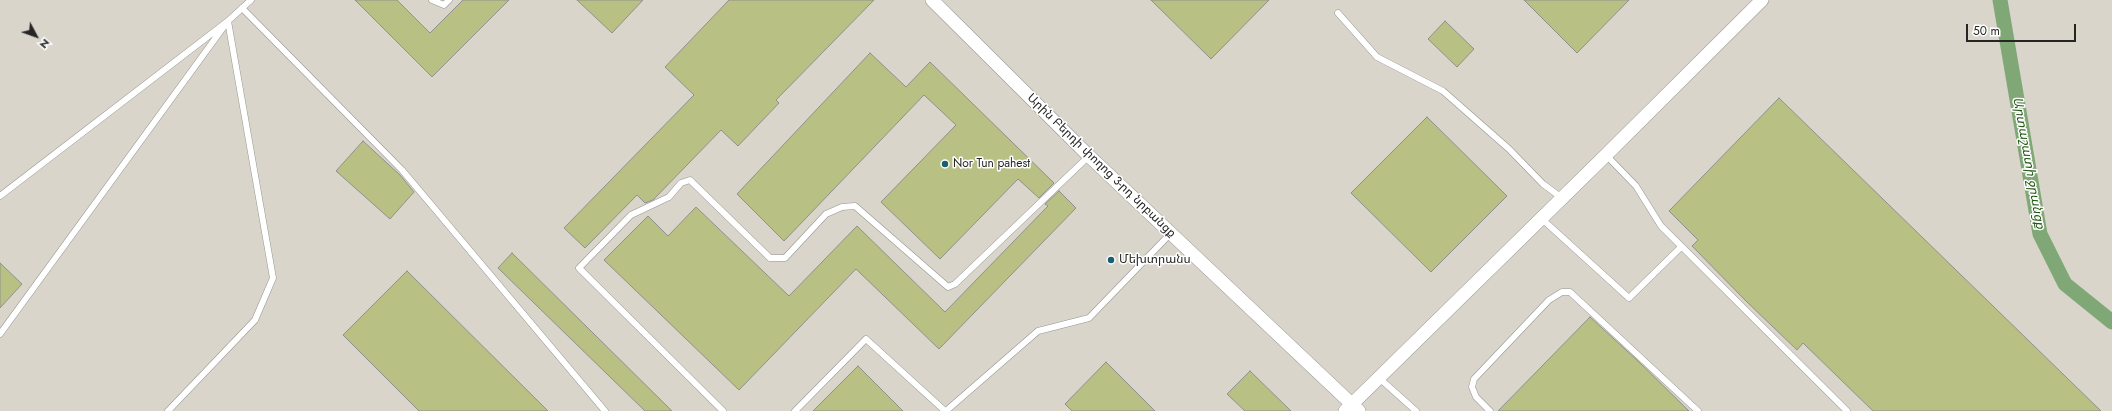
<!DOCTYPE html>
<meta charset="utf-8">
<style>
body{margin:0}
#map{position:relative;width:2112px;height:411px;overflow:hidden;background:#e2e1de;font-family:Jost,sans-serif}
canvas{display:block}
.north{position:absolute;left:16px;top:16px;width:40px;height:40px;-webkit-text-stroke:3px #fff;paint-order:stroke;rotate:131deg;font-size:11px;font-weight:700;line-height:16px;text-align:center;color:#252524}
.north::after{content:'';display:block;margin:auto;width:14px;height:18px;background:#252524;clip-path:polygon(50% 0,100% 100%,50% 72%,0 100%)}
.scale{position:absolute;left:1966px;top:24px;width:110px;height:18px;box-sizing:border-box;border:2px solid #252524;border-top:0;padding-left:5px;font-size:12px;line-height:14px;white-space:nowrap;color:#252524;-webkit-text-stroke:3px #fff;paint-order:stroke}
</style>
<div id="map">
<canvas width="2112" height="411"></canvas>
<div class="north">N</div>
<div class="scale">50 m</div>
</div>
<script>
const ctx = document.querySelector('canvas').getContext('2d');
ctx.lineJoin = 'round';
function fill(path, color) {
  ctx.fillStyle = color;
  ctx.fill(path, 'evenodd');
}
function toPath(rows) {
  const path = new Path2D();
  for (const r of rows) {
    path.moveTo(r[0], r[1]);
    for (let i = 2; i < r.length; i += 2) path.lineTo(r[i], r[i + 1]);
  }
  return path;
}
function strokePath(path, color, width, dash) {
  ctx.strokeStyle = color;
  ctx.lineWidth = width;
  ctx.lineCap = dash ? 'butt' : 'round';
  ctx.setLineDash(dash || []);
  ctx.stroke(path);
}
function label(font, color, halo, rows, align = 'center') {
  ctx.font = font + ' Jost,"Noto Sans Armenian",sans-serif';
  ctx.lineWidth = 3;
  ctx.setLineDash([]);
  ctx.textBaseline = 'middle';
  ctx.strokeStyle = halo;
  ctx.fillStyle = color;
  for (const [text, x, y, turn = 0] of rows) {
    ctx.save();
    ctx.translate(x, y);
    ctx.rotate((+turn || 0) * Math.PI / 180);
    ctx.textAlign = isNaN(turn) ? turn : align;
    if (halo) ctx.strokeText(text, 0, 0);
    ctx.fillText(text, 0, 0);
    ctx.restore();
  }
}
const built = toPath([
 [0,0,2112,0,2112,411,0,411]
]);
const canal = toPath([
 [2000,0,2040,234,2065,284,2112,322]
]);
const building = toPath([
 [355,0,397,0,430,33,463,0,509,0,432,77,355,0],
 [577,0,643,0,612,33,577,0],
 [729,0,874,0,776,100,779,103,738,146,721,130,653,200,645,203,637,195,585,248,564,228,694,95,665,67,729,0],
 [1151,0,1269,0,1211,59,1151,0],
 [1524,0,1629,0,1577,53,1524,0],
 [1445,21,1474,49,1457,67,1428,39,1445,21],
 [870,53,906,87,930,62,1054,183,1039,198,1018,179,940,259,881,202,956,125,924,95,784,241,737,194,870,53],
 [1779,98,2101,411,1873,411,1803,343,1797,350,1746,301,1692,246,1698,240,1669,211,1779,98],
 [1427,117,1507,196,1431,272,1351,193,1427,117],
 [363,141,400,175,414,192,390,219,336,171,363,141],
 [1059,191,1076,208,939,349,856,269,739,390,604,260,648,216,668,236,696,207,789,296,857,226,945,312,1048,206,1045,204,1059,191],
 [512,253,672,411,645,411,498,268,512,253],
 [0,263,22,284,0,308,0,263],
 [407,271,548,411,419,411,343,335,407,271],
 [1590,317,1639,362,1689,411,1498,411,1590,317],
 [1106,362,1155,411,1072,411,1065,404,1106,362],
 [858,366,903,411,813,411,858,366],
 [1250,371,1291,411,1245,411,1227,394,1250,371]
]);
const lane = toPath([
 [432,0,444,5,449,0],
 [242,8,402,170,605,411],
 [1338,13,1377,57,1443,91,1509,149,1543,184,1562,198],
 [1606,155,1636,186,1661,226,1847,411],
 [0,196,228,21,0,334],
 [1542,219,1629,298,1681,247],
 [1378,377,1416,411],
 [168,411,255,320,273,278,228,21,251,0],
 [723,411,579,268,631,215,669,197,681,183,690,180,770,258,785,258,826,214,842,207,855,206,948,287,955,284,1089,156],
 [795,411,866,339,945,411],
 [946,411,1038,331,1089,318,1171,233],
 [1490,411,1476,397,1472,387,1474,379,1549,300,1562,292,1570,292,1698,411]
]);
const street = toPath([
 [932,0,1089,156,1359,411],
 [1345,411,1606,155,1762,0]
]);
const markers = [
 [945,164,4,"#185f70"],
 [1111,260,4,"#185f70"]
];
const poiNames = [
 ["Nor Tun pahest",953,164],
 ["Մեխտրանս",1119,260]
];
const streetNames = [
 ["Արին Բերդի փողոց 3-րդ նրբանցք",1101,166,44]
];
const waterNames = [
 ["Արտաշատի ջրանցք",2028,163,80]
];
fill(built, '#d9d5cb');
strokePath(canal, '#80a877', 15);
fill(building, '#b9c083');
strokePath(building, '#90918e', 1);
strokePath(lane, '#979593', 7);
strokePath(street, '#979593', 14);
strokePath(lane, '#fff', 6);
strokePath(street, '#fff', 13);
for (const [x, y, r, color] of markers) {
  const dot = new Path2D();
  dot.arc(x, y, r, 0, 2 * Math.PI);
  ctx.fillStyle = color;
  ctx.fill(dot);
  strokePath(dot, '#fff', 1.5);
}
label('12px', '#252524', '#fff', poiNames, 'left');
label('12px', '#252524', '#fff', streetNames);
label('italic 13px', '#235714', '#fff', waterNames);
</script>
